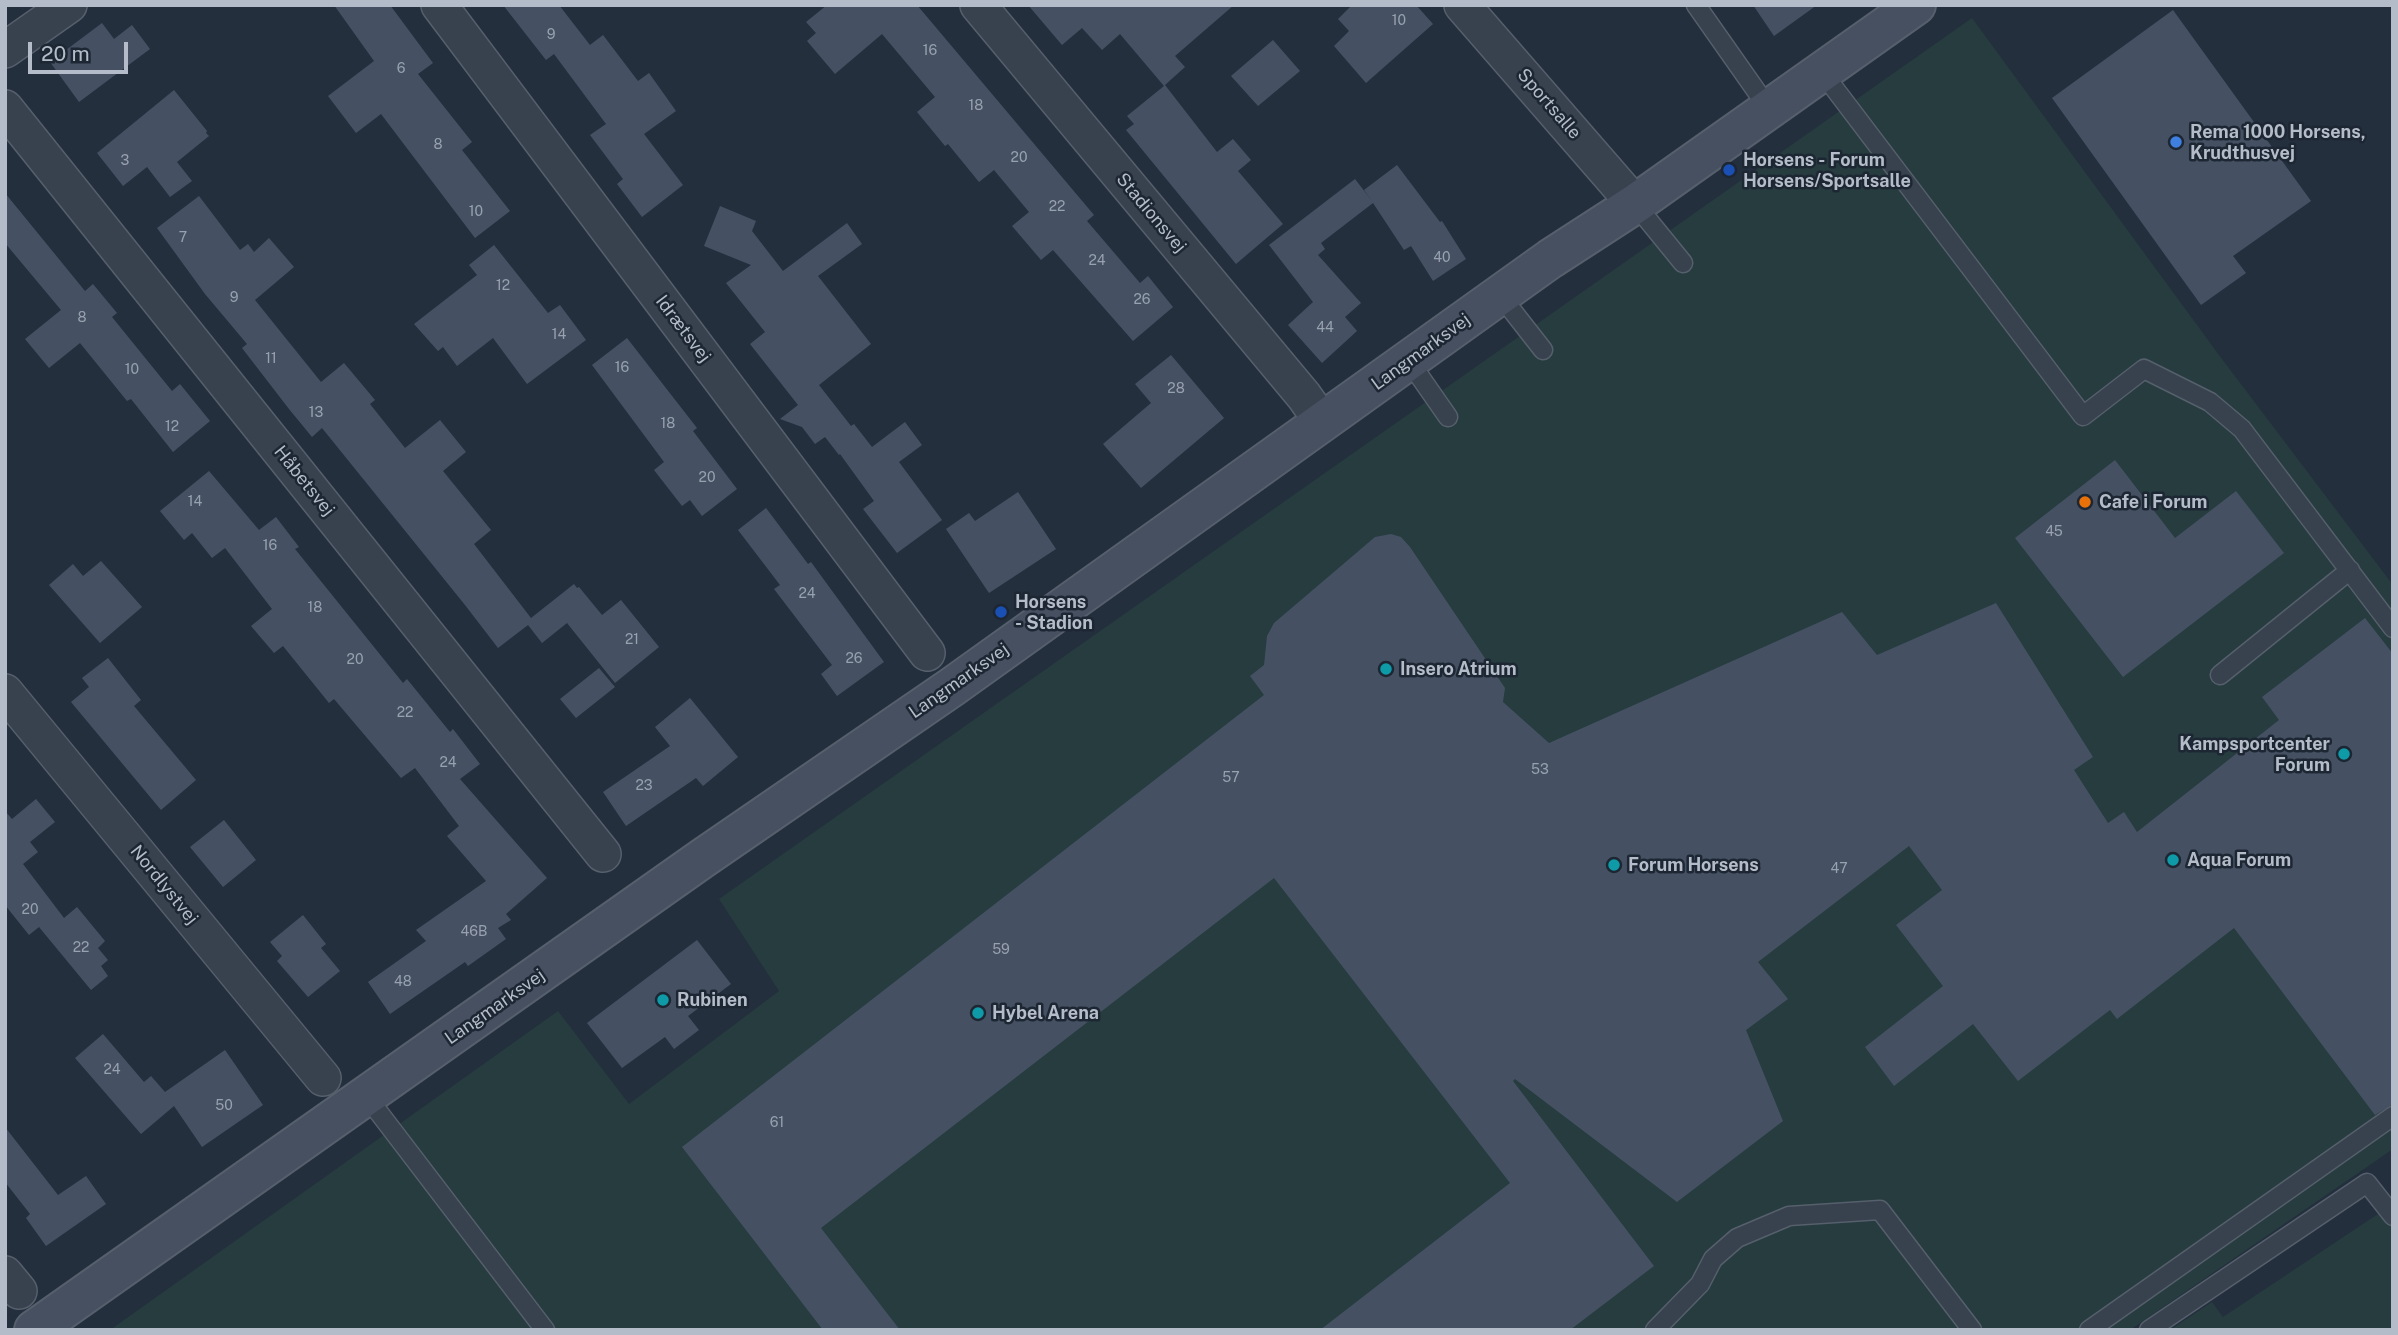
<!DOCTYPE html>
<meta charset="utf-8">
<style>
body{margin:0}
#map{position:relative;width:2398px;height:1335px;overflow:hidden;background:#242f3e;font-family:"Public Sans",sans-serif}
canvas{display:block}
.frame{position:absolute;inset:0;border:7px solid #b4bcc9;pointer-events:none}
.scale{position:absolute;left:28px;top:42px;width:100px;height:32px;box-sizing:border-box;border:4px solid #b4bcc9;border-top:0;padding-left:9px;font-size:21px;line-height:24px;white-space:nowrap;color:#b4bcc9;-webkit-text-stroke:5px #1d2633;paint-order:stroke}
</style>
<div id="map">
<canvas width="2398" height="1335"></canvas>
<div class="frame"></div>
<div class="scale">20 m</div>
</div>
<script>
const ctx = document.querySelector('canvas').getContext('2d');
ctx.lineJoin = 'round';
function fill(path, color) {
  ctx.fillStyle = color;
  ctx.fill(path, 'evenodd');
}
function toPath(rows) {
  const path = new Path2D();
  for (const r of rows) {
    path.moveTo(r[0], r[1]);
    for (let i = 2; i < r.length; i += 2) path.lineTo(r[i], r[i + 1]);
  }
  return path;
}
function strokePath(path, color, width, dash) {
  ctx.strokeStyle = color;
  ctx.lineWidth = width;
  ctx.lineCap = dash ? 'butt' : 'round';
  ctx.setLineDash(dash || []);
  ctx.stroke(path);
}
function label(font, color, halo, rows, align = 'center') {
  ctx.font = font + ' "Public Sans",sans-serif';
  ctx.lineWidth = 5;
  ctx.setLineDash([]);
  ctx.textBaseline = 'middle';
  ctx.strokeStyle = halo;
  ctx.fillStyle = color;
  for (const [text, x, y, turn = 0] of rows) {
    ctx.save();
    ctx.translate(x, y);
    ctx.rotate((+turn || 0) * Math.PI / 180);
    ctx.textAlign = isNaN(turn) ? turn : align;
    if (halo) ctx.strokeText(text, 0, 0);
    ctx.fillText(text, 0, 0);
    ctx.restore();
  }
}
const green = toPath([
 [1972,18,2219,355,2393,585,2393,1149,2130,1330,110,1330,558,1011,629,1104,779,991,719,899],
 [2393,1204,2393,1330,2170,1330,2212,1302,2223,1317]
]);
const building = toPath([
 [334,5,390,5,433,63,418,74,472,142,462,150,510,211,475,238,381,114,356,133,328,96,374,61],
 [503,5,559,5,590,45,603,35,638,81,649,73,676,111,644,134,683,185,642,217,617,184,623,179,590,135,606,124,554,54,546,60],
 [827,5,917,5,1094,215,1087,221,1140,283,1148,276,1173,307,1133,341,1053,250,1041,260,1012,226,1029,212,994,170,979,182,948,144,945,146,917,112,935,97,882,34,835,74,807,41,816,33,806,22],
 [1028,5,1234,5,1175,56,1185,67,1165,85,1217,152,1233,139,1251,160,1238,171,1283,224,1236,264,1126,130,1134,124,1127,116,1164,86,1120,34,1102,50,1082,28,1062,45],
 [1352,5,1416,5,1433,24,1366,83,1334,46,1349,31,1338,19],
 [1753,5,1817,5,1774,36],
 [2173,10,2311,201,2233,256,2246,273,2201,305,2052,98],
 [102,23,114,39,132,25,150,49,79,102,50,62],
 [1273,40,1300,71,1258,106,1231,76],
 [174,90,207,131,206,133,209,136,177,162,192,181,170,197,147,167,123,186,97,153],
 [1397,165,1440,222,1442,221,1466,259,1433,281,1411,246,1404,250,1373,203,1321,243,1325,249,1318,255,1361,303,1345,317,1357,331,1322,363,1288,325,1313,302,1269,245,1355,179,1372,201,1364,190],
 [5,193,85,291,93,284,117,313,112,317,172,391,180,384,210,421,173,452,131,399,127,401,80,343,49,368,25,339,61,310,5,243],
 [199,196,240,250,248,244,254,252,269,238,294,267,255,300,321,382,344,363,375,400,370,404,405,448,440,420,466,452,443,471,491,530,474,544,531,618,574,584,577,588,579,587,602,615,621,600,659,647,615,683,567,623,542,643,528,625,498,648,465,605,322,428,312,437,289,409,242,348,247,344,205,294,157,228],
 [720,206,756,221,752,231,783,271,847,223,862,244,818,276,871,344,819,385,851,426,854,424,872,447,905,422,922,445,899,462,942,520,897,553,863,509,874,501,840,454,839,455,825,437,815,444,802,427,780,419,798,405,750,344,765,332,726,283,751,265,704,246],
 [494,245,548,313,560,305,586,340,527,384,493,338,457,366,443,347,438,351,414,324,477,275,469,265],
 [627,338,697,428,693,431,737,489,702,516,690,500,682,506,654,470,664,462,592,365],
 [1171,355,1224,418,1141,488,1103,444,1151,403,1135,384],
 [2115,460,2175,538,2236,491,2284,553,2123,677,2015,538],
 [209,471,259,530,276,517,299,547,295,549,403,683,407,679,450,732,453,729,480,764,460,779,547,878,506,914,511,920,498,928,506,939,468,966,465,962,390,1014,368,982,426,941,416,930,486,881,447,836,459,826,415,768,401,778,334,699,329,703,283,646,274,653,251,626,272,609,225,548,212,558,192,533,184,540,160,511],
 [1018,492,1056,549,989,593,946,529,969,513,975,521],
 [766,508,808,564,811,562,884,662,837,696,821,674,832,665,774,589,780,585,738,530],
 [1391,534,1401,537,1410,547,1505,688,1503,702,1549,743,1842,612,1877,655,1996,603,2093,757,2074,770,2108,823,2124,812,2137,832,2279,720,2262,697,2365,618,2393,654,2393,1104,2375,1115,2234,928,2117,1019,2110,1010,2018,1081,1973,1024,1894,1086,1865,1047,1943,986,1896,925,1942,890,1909,846,1758,962,1788,999,1746,1030,1783,1121,1677,1202,1515,1079,1513,1081,1654,1266,1570,1330,1320,1330,1510,1183,1274,878,821,1228,900,1330,823,1330,682,1147,1264,695,1250,676,1264,665,1267,636,1274,623,1375,537],
 [101,561,142,607,100,643,49,585,73,564,83,576],
 [108,658,141,700,134,706,196,780,161,810,71,702,89,687,82,678],
 [599,668,615,687,576,718,560,699],
 [690,698,738,757,703,786,696,778,626,826,603,792,670,746,655,727],
 [36,799,55,822,30,842,38,852,23,864,64,918,77,907,105,941,98,948,108,960,101,966,108,976,91,990,39,927,29,935,5,905,5,811,12,819],
 [224,820,256,860,223,887,190,847],
 [303,915,326,944,321,948,340,971,308,997,277,961,282,956,270,942],
 [697,940,731,984,688,1016,699,1030,674,1049,665,1037,622,1068,587,1023],
 [103,1034,144,1082,151,1076,165,1092,225,1050,263,1105,202,1147,174,1106,141,1134,75,1058],
 [5,1127,58,1195,86,1176,106,1204,46,1246,26,1218,30,1214,5,1182]
]);
const service = toPath([
 [1696,5,1769,109],
 [1822,72,2083,416,2144,369,2210,402,2242,429,2393,628],
 [1635,204,1683,263],
 [1500,295,1543,350],
 [1409,361,1448,417],
 [2220,675,2350,570],
 [367,1097,545,1330],
 [1655,1330,1700,1284,1713,1259,1737,1238,1789,1216,1880,1210,1972,1330],
 [2089,1330,2393,1116],
 [2149,1330,2367,1183,2393,1216]
]);
const minor = toPath([
 [439,5,927,653],
 [978,5,1304,396,1323,423],
 [1462,5,1635,204],
 [5,50,69,5],
 [5,108,603,854],
 [5,692,323,1078],
 [5,1274,19,1291]
]);
const secondary = toPath([
 [34,1330,703,858,952,687,1550,259,1635,204,1916,5]
]);
const markers = [
 [2176,142,7,"#3f7fe0"],
 [1729,170,7,"#1a4fb4"],
 [2085,502,7,"#e8710a"],
 [1001,612,7,"#1a4fb4"],
 [1386,669,7,"#0f9aa8"],
 [2344,754,7,"#0f9aa8"],
 [2173,860,7,"#0f9aa8"],
 [1614,865,7,"#0f9aa8"],
 [663,1000,7,"#0f9aa8"],
 [978,1013,7,"#0f9aa8"]
];
const numberNames = [
 ["10",1399,21],
 ["9",551,35],
 ["16",930,51],
 ["6",401,69],
 ["18",976,106],
 ["8",438,145],
 ["20",1019,158],
 ["3",125,161],
 ["22",1057,207],
 ["10",476,212],
 ["7",183,238],
 ["40",1442,258],
 ["24",1097,261],
 ["12",503,286],
 ["9",234,298],
 ["26",1142,300],
 ["8",82,318],
 ["44",1325,328],
 ["14",559,335],
 ["11",271,359],
 ["16",622,368],
 ["10",132,370],
 ["28",1176,389],
 ["13",316,413],
 ["18",668,424],
 ["12",172,427],
 ["20",707,478],
 ["14",195,502],
 ["45",2054,532],
 ["16",270,546],
 ["24",807,594],
 ["18",315,608],
 ["21",632,640],
 ["26",854,659],
 ["20",355,660],
 ["22",405,713],
 ["24",448,763],
 ["53",1540,770],
 ["57",1231,778],
 ["23",644,786],
 ["47",1839,869],
 ["20",30,910],
 ["46B",474,932],
 ["22",81,948],
 ["59",1001,950],
 ["48",403,982],
 ["24",112,1070],
 ["50",224,1106],
 ["61",777,1123]
];
const streetNames = [
 ["Sportsalle",1549,104,49],
 ["Stadionsvej",1151,213,50],
 ["Idrætsvej",683,329,53],
 ["Langmarksvej",1421,352,-36],
 ["Håbetsvej",304,481,51],
 ["Langmarksvej",959,681,-35],
 ["Nordlystvej",164,885,51],
 ["Langmarksvej",495,1007,-35]
];
const poiNames = [
 ["Rema 1000 Horsens,",2190,132],
 ["Krudthusvej",2190,153],
 ["Horsens - Forum",1743,160],
 ["Horsens/Sportsalle",1743,181],
 ["Cafe i Forum",2099,502],
 ["Horsens",1015,602],
 ["- Stadion",1015,623],
 ["Insero Atrium",1400,669],
 ["Kampsportcenter",2330,744,"right"],
 ["Forum",2330,765,"right"],
 ["Aqua Forum",2187,860],
 ["Forum Horsens",1628,865],
 ["Rubinen",677,1000],
 ["Hybel Arena",992,1013]
];
fill(green, '#263c3f');
fill(building, '#455162');
strokePath(service, '#565f6c', 21);
strokePath(minor, '#565f6c', 38);
strokePath(secondary, '#565f6c', 42);
strokePath(service, '#38414e', 18);
strokePath(minor, '#38414e', 35);
strokePath(secondary, '#465061', 38);
for (const [x, y, r, color] of markers) {
  const dot = new Path2D();
  dot.arc(x, y, r, 0, 2 * Math.PI);
  ctx.fillStyle = color;
  ctx.fill(dot);
  strokePath(dot, '#1d2633', 2.5);
}
label('14px', '#98a1af', null, numberNames);
label('18px', '#b4bcc9', '#1d2633', streetNames);
label('bold 18px', '#b4bcc9', '#1d2633', poiNames, 'left');
</script>
